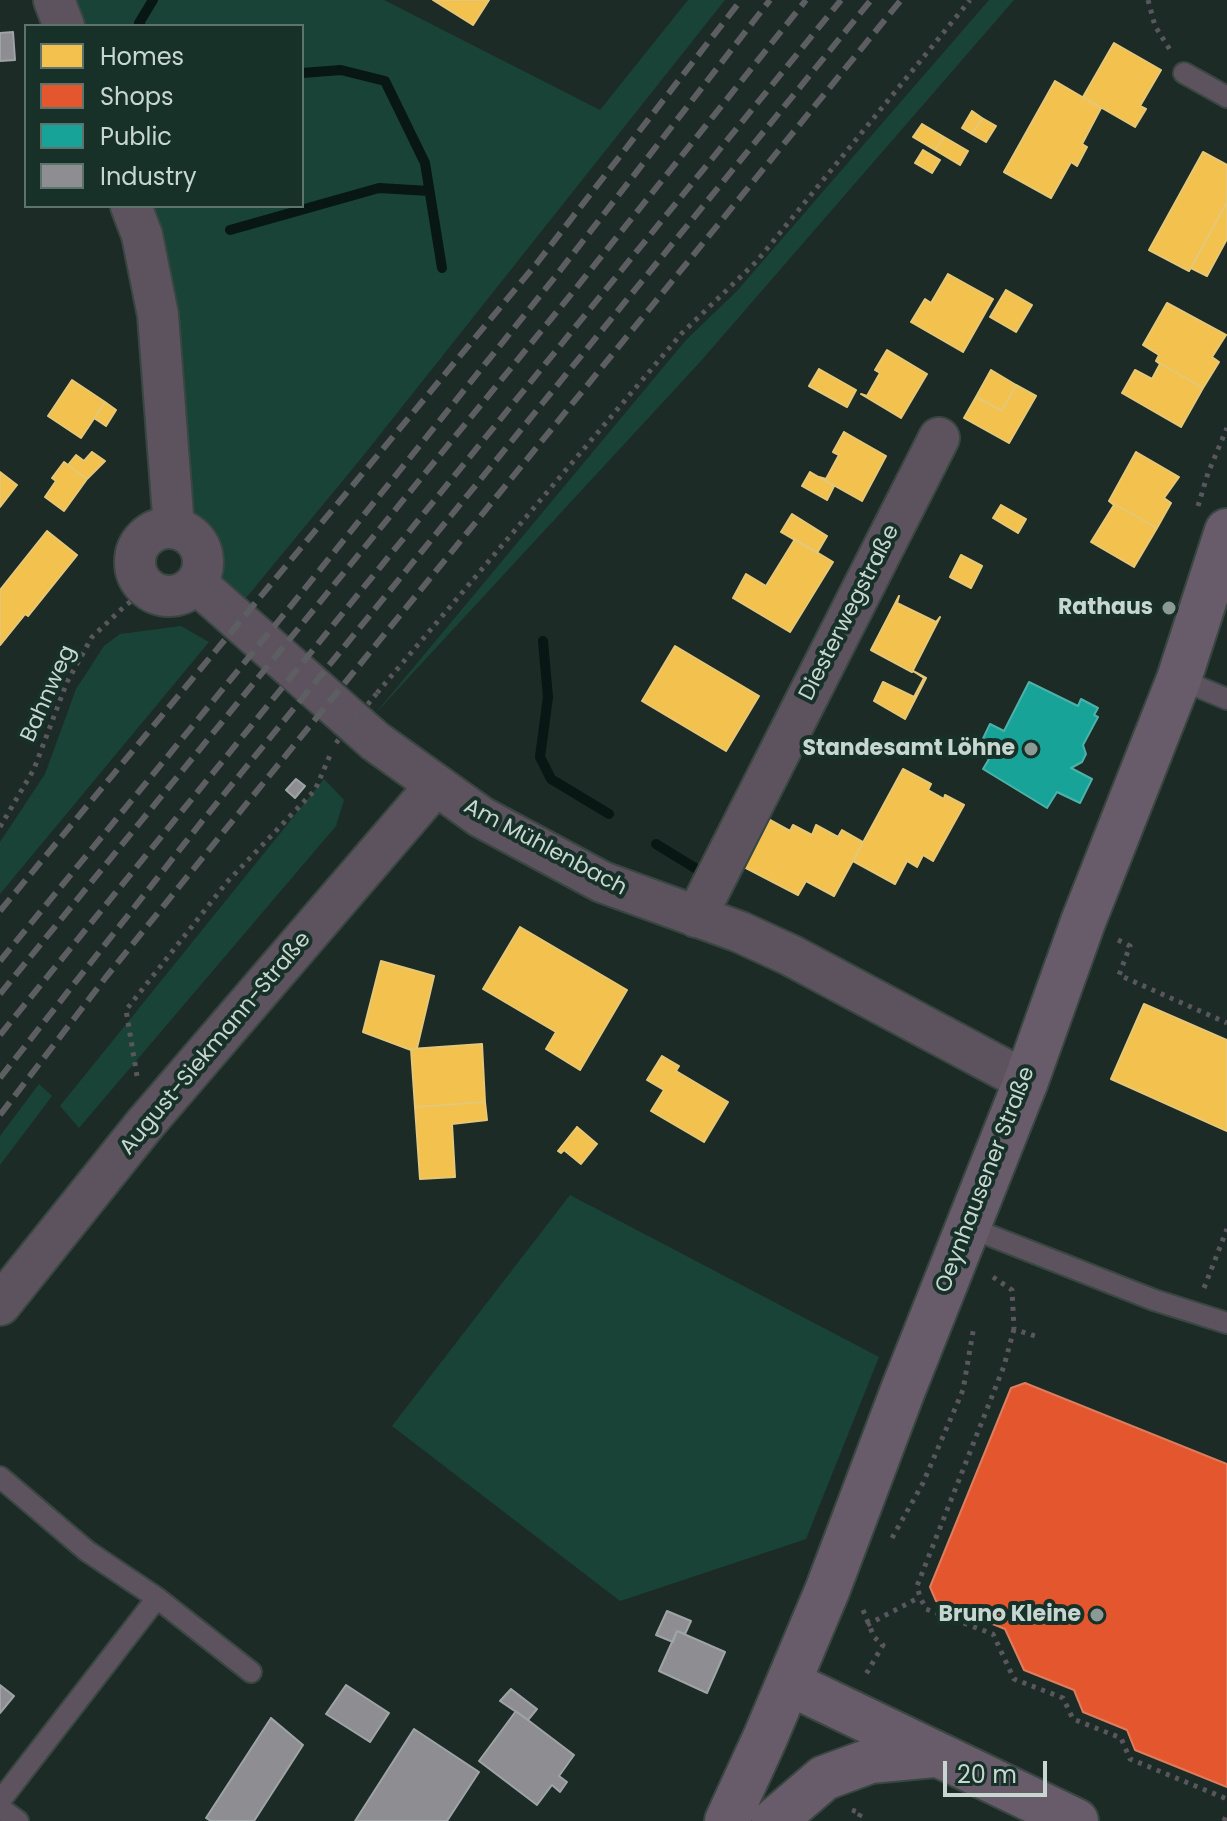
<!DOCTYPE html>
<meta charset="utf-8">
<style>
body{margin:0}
#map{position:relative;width:1227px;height:1821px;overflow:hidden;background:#1d2b27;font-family:Poppins,sans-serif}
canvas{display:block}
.legend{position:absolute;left:24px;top:24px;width:280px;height:184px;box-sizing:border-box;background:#173129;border:2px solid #5d736c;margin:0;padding:10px 14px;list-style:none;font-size:24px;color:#c7d6d1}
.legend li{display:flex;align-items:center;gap:16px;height:40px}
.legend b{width:40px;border:2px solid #5d736c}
.scale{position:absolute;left:943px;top:1761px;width:104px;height:36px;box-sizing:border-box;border:4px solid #c7d6d1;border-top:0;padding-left:10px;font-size:24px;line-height:28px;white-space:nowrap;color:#c7d6d1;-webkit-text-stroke:6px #173129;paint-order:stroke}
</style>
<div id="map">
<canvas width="1227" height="1821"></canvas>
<ul class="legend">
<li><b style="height:22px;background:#f2c14e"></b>Homes</li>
<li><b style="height:22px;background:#e4572e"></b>Shops</li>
<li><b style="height:22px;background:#17a398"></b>Public</li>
<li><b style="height:22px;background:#8d8d92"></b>Industry</li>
</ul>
<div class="scale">20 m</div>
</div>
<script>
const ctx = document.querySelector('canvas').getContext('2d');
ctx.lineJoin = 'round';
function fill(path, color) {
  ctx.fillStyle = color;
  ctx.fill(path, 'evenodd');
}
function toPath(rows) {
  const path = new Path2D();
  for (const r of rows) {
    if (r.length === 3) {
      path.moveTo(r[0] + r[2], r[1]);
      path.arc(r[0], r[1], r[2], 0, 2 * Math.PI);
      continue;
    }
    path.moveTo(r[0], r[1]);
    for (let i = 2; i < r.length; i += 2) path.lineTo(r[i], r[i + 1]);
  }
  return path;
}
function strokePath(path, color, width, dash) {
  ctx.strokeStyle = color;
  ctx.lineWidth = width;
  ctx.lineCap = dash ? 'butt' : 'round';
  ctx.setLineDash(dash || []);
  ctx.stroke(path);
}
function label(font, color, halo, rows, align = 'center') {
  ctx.font = font + ' Poppins,sans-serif';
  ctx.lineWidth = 8;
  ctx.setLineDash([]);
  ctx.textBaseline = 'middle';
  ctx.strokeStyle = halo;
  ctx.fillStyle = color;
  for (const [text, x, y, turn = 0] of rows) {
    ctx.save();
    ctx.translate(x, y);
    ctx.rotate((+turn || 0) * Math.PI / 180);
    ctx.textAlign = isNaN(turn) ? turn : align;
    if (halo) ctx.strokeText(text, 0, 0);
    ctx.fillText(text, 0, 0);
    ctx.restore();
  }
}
const green = toPath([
 [70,0,384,0,600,110,688,0,725,0,363,456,241,604,219,578,214,549,193,516,144,206,302,206,302,26,79,26],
 [989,0,1014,0,700,362,374,715,686,340,736,292],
 [181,626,209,642,0,894,0,842,45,774,76,689,104,646,120,634],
 [324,779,344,800,336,826,79,1128,60,1106],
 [39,1084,52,1096,0,1165,0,1136],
 [570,1195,879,1357,806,1539,620,1601,392,1426]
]);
const homes = toPath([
 [433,0,489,0,473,25,433,0],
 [1114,43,1161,70,1140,106,1146,109,1135,127,1083,97,1114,43],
 [1055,81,1101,108,1082,144,1087,147,1077,166,1071,162,1051,198,1004,172,1055,81],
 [972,111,982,118,972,134,962,128,972,111],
 [982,118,996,126,986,142,972,134,982,118],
 [922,124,944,137,935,150,913,137,922,124],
 [944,137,968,151,960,165,935,150,944,137],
 [923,150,940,160,932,173,915,163,923,150],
 [1203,152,1227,165,1227,202,1189,271,1149,250,1203,152],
 [1227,202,1227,239,1207,276,1191,268,1227,202],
 [948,274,993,299,963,352,911,322,925,299,931,303,948,274],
 [1006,290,1032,305,1016,332,990,317,1006,290],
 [1167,303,1226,335,1212,357,1219,362,1203,388,1156,361,1159,355,1143,345,1167,303],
 [887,350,927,374,901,418,861,394,867,396,880,373,875,370,887,350],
 [1156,361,1203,388,1181,427,1122,393,1135,370,1152,379,1160,364,1156,361],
 [819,369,856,390,847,407,809,386,819,369],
 [991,370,1016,385,1002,411,976,397,991,370],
 [72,380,105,402,81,438,48,416,72,380],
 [1016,385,1036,396,1009,443,964,418,976,397,1002,411,1016,385],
 [105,402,116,410,106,426,94,418,105,402],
 [844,432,886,456,862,501,819,477,826,479,839,455,833,452,844,432],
 [92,452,105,461,87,479,68,465,76,455,84,461,92,452],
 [1136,452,1179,477,1164,498,1171,503,1157,528,1109,501,1136,452],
 [64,462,87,479,64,511,45,497,56,481,52,478,64,462],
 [0,472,17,485,0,507,0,472],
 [810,472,834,486,827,500,802,486,810,472],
 [1109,501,1157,528,1134,567,1091,542,1114,505,1109,501],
 [1001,505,1026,519,1018,533,993,518,1001,505],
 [792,514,827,536,817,553,781,532,792,514],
 [47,531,77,555,28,616,25,614,0,645,0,590,47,531],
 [795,539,833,562,790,632,733,598,746,574,766,586,795,539],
 [961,555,982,566,971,588,950,577,961,555],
 [899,596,897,603,936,622,940,617,912,672,871,650,899,596],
 [675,646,759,696,726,751,642,701,675,646],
 [913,671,926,678,905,719,874,701,883,682,914,697,924,678,913,671],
 [903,769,931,784,928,790,944,799,945,795,964,805,933,861,923,855,917,867,907,861,895,884,853,861,903,769],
 [770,820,790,831,793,825,812,835,816,825,838,837,842,830,863,842,834,896,806,881,798,895,744,867,770,820],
 [520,927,627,990,580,1070,546,1049,556,1032,483,989,520,927],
 [381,961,434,976,417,1048,411,1050,363,1032,381,961],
 [1144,1004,1227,1040,1227,1131,1111,1079,1144,1004],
 [482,1044,485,1102,415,1107,411,1049,482,1044],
 [662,1056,679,1066,676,1071,728,1102,704,1142,651,1111,664,1090,647,1080,662,1056],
 [485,1102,487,1120,452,1124,455,1177,420,1179,415,1107,485,1102],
 [577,1127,597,1144,581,1164,564,1150,561,1153,558,1151,577,1127]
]);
const shops = toPath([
 [1025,1383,1227,1464,1227,1787,1135,1750,1127,1730,1083,1712,1074,1690,1024,1670,1005,1629,936,1601,930,1587,1011,1388,1025,1383]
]);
const public = toPath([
 [1029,682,1078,706,1081,699,1098,708,1094,715,1098,717,1083,745,1086,754,1082,762,1071,768,1092,779,1080,803,1057,792,1047,808,983,769,989,759,976,753,990,724,1004,731,1029,682]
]);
const industry = toPath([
 [13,32,15,60,0,61,0,33,13,32],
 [296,779,305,786,295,798,286,790,296,779],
 [667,1611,691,1621,685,1634,677,1631,673,1642,656,1635,667,1611],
 [677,1631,725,1652,707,1693,659,1671,677,1631],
 [0,1685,14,1696,0,1713,0,1685],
 [346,1685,389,1713,370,1742,326,1714,346,1685],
 [511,1689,537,1709,528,1720,500,1701,511,1689],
 [516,1711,574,1755,559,1776,567,1782,560,1792,552,1785,537,1805,479,1761,516,1711],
 [271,1718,303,1745,254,1821,211,1821,206,1818,271,1718],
 [414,1729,479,1772,447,1821,355,1821,414,1729]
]);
const stream = toPath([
 [141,26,139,23,153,0],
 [302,73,341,70,385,81,425,163,442,268],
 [230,230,379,188,429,191],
 [543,641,548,697,540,757,551,779,609,814],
 [656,844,700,871]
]);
const path = toPath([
 [1148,0,1155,26,1172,53],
 [1198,506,1208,473,1227,428],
 [377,693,682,333,757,261,970,0],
 [0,827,34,769,67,682,92,637,126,605,148,589],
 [1118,940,1130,946,1119,975,1227,1023],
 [137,1076,126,1010,227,882,315,790,331,753],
 [993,1277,1012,1290,1014,1329,1035,1336],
 [1204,1288,1227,1229],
 [1014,1329,1004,1366,917,1586,920,1597,926,1609,993,1634,1014,1679,1063,1698,1073,1719,1121,1738,1130,1759,1227,1799],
 [892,1538,923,1483,963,1390,974,1326],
 [863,1610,874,1637,883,1645,865,1676],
 [867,1625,920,1597],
 [852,1810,861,1813,857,1821],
 [1224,1821,1227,1814]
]);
const service = toPath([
 [1184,73,1227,97],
 [1179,679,1227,699],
 [968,1227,1154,1300,1227,1323],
 [0,1477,87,1551,157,1598,251,1672],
 [0,1801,157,1598],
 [0,1808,18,1821]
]);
const minor = toPath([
 [54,0,64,26],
 [131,206,142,235,158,315,174,528],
 [169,562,34],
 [196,583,375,741,481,817,602,882,740,932,790,955,1026,1081],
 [696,917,939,438],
 [0,1305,145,1124,436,785]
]);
const secondary = toPath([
 [789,1683,1076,1821],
 [727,1821,765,1738,827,1591,903,1390,1026,1081,1083,922,1179,679,1227,531],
 [774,1821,824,1778,870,1761,934,1755]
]);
const rail = toPath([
 [0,911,537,263,741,0],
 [0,961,290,607,555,277,770,0],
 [0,994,573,292,806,0],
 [0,1035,841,0],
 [0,1078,203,820,871,0],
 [0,1115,106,977,221,835,901,0]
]);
const pathBridge = toPath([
 [336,743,377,693]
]);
const markers = [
 [1169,608,8,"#8c9a96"],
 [1031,749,8,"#8c9a96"],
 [1097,1615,8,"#8c9a96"]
];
const poiNames = [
 ["Rathaus",1153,608],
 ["Standesamt Löhne",1015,749],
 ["Bruno Kleine",1081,1615]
];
const streetNames = [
 ["Diesterwegstraße",850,613,-63],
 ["Bahnweg",49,694,-66],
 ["Am Mühlenbach",545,848,28],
 ["August-Siekmann-Straße",216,1044,-50],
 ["Oeynhausener Straße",986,1180,-69]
];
fill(green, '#194337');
fill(homes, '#f2c14e');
strokePath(homes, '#e5c775', 2);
fill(shops, '#e4572e');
strokePath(shops, '#db7d5f', 2);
fill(public, '#17a398');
strokePath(public, '#4cb2a9', 2);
fill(industry, '#8d8d92');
strokePath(industry, '#9ea3a5', 2);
strokePath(stream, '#081713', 10);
strokePath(service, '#394641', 24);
strokePath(minor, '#394641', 44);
strokePath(secondary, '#394641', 48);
strokePath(path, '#59575d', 5, [4, 6]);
strokePath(service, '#5d535f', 20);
strokePath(minor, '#5d535f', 40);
strokePath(secondary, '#685b6a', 44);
strokePath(rail, '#5d5e62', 6, [16, 8]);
strokePath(pathBridge, '#59575d', 5, [4, 6]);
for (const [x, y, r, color] of markers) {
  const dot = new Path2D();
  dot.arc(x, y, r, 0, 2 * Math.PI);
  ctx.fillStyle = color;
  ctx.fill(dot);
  strokePath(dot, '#173129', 3);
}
label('bold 22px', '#c7d6d1', '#173129', poiNames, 'right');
label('22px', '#c7d6d1', '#173129', streetNames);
</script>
